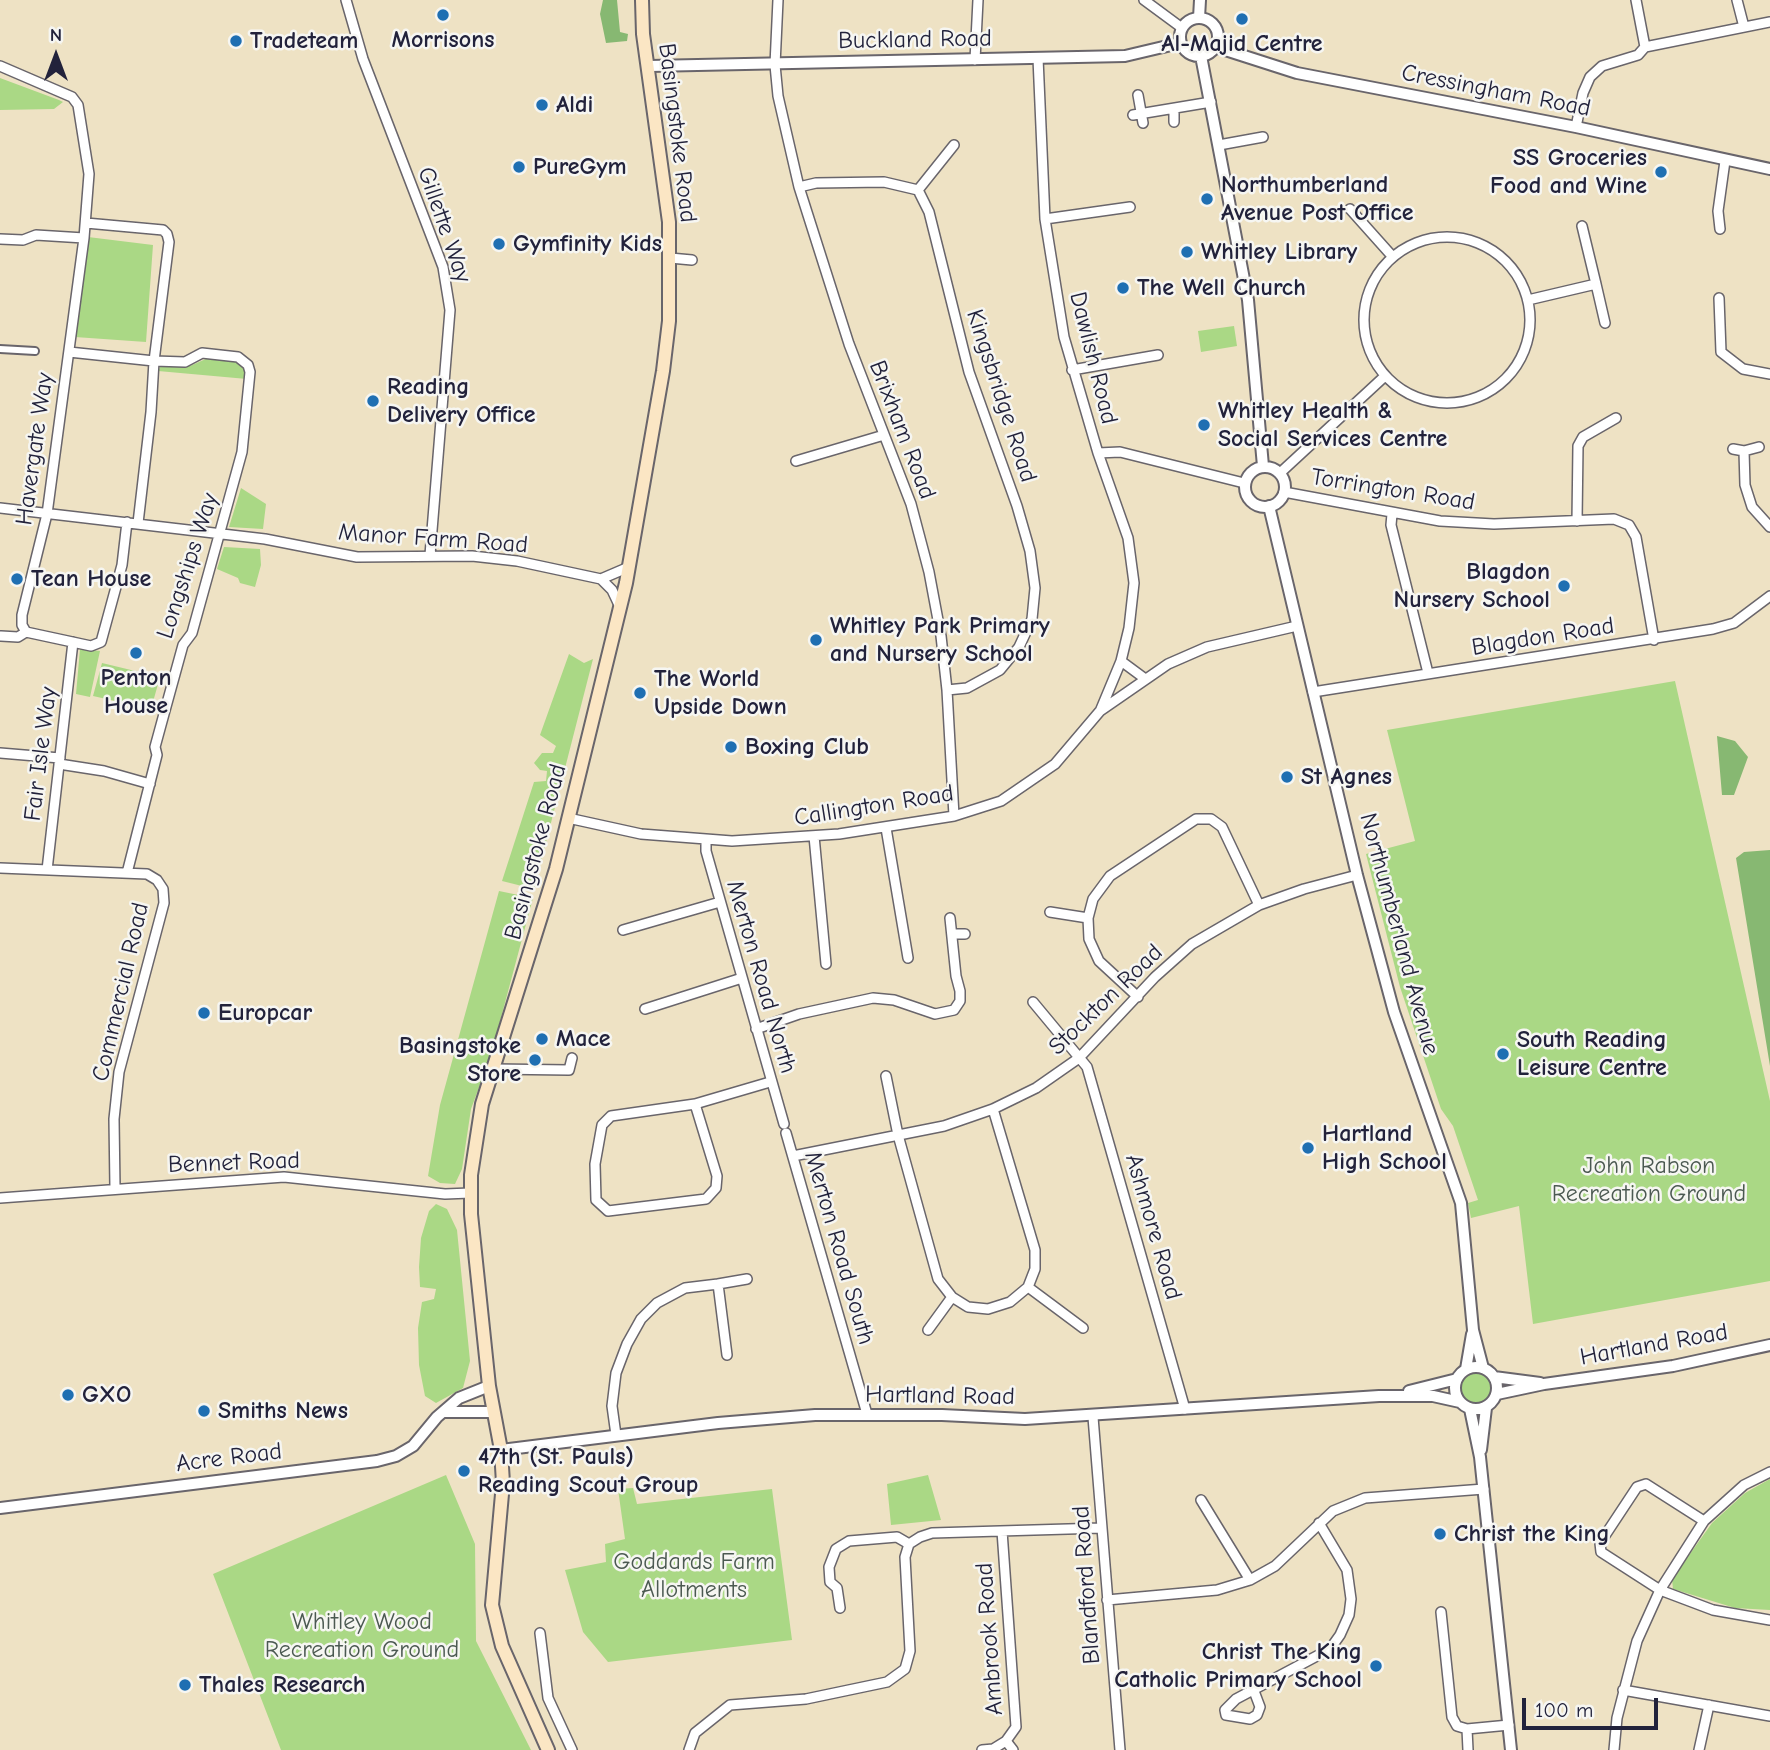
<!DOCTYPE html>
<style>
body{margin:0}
#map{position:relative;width:1770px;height:1750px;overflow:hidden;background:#eee2c4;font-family:"Comic Neue",sans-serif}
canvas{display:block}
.north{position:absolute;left:21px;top:21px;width:70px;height:70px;-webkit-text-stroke:5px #f6f6f2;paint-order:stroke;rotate:0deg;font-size:19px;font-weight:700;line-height:28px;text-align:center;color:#22223b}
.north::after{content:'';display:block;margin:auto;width:24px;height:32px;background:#22223b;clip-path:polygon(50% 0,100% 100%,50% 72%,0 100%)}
.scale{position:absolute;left:1522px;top:1698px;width:136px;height:32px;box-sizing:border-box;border:4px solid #22223b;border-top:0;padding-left:9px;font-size:21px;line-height:24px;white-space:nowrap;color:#22223b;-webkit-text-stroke:5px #f6f6f2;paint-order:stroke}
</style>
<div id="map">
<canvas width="1770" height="1750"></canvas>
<div class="north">N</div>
<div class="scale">100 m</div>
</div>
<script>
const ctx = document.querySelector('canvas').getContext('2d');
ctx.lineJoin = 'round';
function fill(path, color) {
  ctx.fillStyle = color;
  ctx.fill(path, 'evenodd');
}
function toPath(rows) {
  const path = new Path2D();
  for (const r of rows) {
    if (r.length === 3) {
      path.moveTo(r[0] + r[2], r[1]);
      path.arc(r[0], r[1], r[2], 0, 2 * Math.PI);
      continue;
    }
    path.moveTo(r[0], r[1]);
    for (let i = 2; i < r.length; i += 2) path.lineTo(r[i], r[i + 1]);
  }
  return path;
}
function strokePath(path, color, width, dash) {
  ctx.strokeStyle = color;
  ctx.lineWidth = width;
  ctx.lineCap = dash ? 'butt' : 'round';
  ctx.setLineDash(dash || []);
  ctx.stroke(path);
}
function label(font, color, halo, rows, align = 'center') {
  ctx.font = font + ' "Comic Neue",sans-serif';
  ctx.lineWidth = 5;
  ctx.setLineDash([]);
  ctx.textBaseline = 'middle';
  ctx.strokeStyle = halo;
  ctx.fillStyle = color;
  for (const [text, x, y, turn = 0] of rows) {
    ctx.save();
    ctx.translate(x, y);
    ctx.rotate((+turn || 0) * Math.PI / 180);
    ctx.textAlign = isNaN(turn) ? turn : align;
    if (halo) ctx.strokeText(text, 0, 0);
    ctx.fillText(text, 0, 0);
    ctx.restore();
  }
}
const green = toPath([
 [0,78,59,100,63,102,54,109,0,110],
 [88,237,153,245,146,342,75,337],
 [1234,326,1237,346,1201,352,1198,331],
 [208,358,240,362,248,370,247,379,158,371,162,364,190,366],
 [241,488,266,504,263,529,229,527],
 [224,547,260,549,261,565,255,587,240,583,238,578,217,569],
 [80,649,100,651,90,697,76,694],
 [569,654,584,663,593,659,534,889,502,881,534,782,546,781,547,771,540,770,534,763,542,753,553,753,556,746,540,735],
 [102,663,160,677,151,709,93,696],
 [1675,681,1770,1101,1770,1281,1533,1324,1519,1206,1471,1218,1468,1203,1478,1200,1453,1126,1441,1109,1400,987,1366,854,1415,841,1387,730],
 [499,891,533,898,491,1055,471,1109,462,1169,455,1184,440,1183,428,1176,440,1105],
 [436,1204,447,1209,457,1230,470,1361,463,1388,436,1403,425,1396,419,1365,418,1328,422,1302,434,1299,436,1289,420,1287,419,1267,421,1238,429,1211],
 [1475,1388,16],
 [446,1475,475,1544,476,1641,531,1750,281,1750,213,1574],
 [928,1475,941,1520,891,1525,887,1484],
 [1770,1479,1770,1610,1735,1608,1673,1589,1672,1579,1712,1523,1745,1493],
 [633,1488,637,1504,772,1489,792,1640,608,1662,583,1632,565,1570,606,1562,605,1544,625,1539,618,1489]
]);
const forest = toPath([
 [603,0,617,0,620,32,628,34,627,41,606,43,600,14],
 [1717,736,1735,741,1748,757,1734,795,1722,795],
 [1770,850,1770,1066,1736,858,1744,852]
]);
const pedestrian = toPath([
 [0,349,35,351]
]);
const minor = toPath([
 [346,0,363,59,443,267,450,310,430,555],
 [778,0,775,65,778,96,799,187,849,344,911,504,929,572,941,636,947,690,954,816],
 [1144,0,1182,28],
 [1636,0,1645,47],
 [1737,0,1744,27],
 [1038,58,1045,219,1064,337,1098,453,1128,538,1134,583,1129,628,1121,661,1101,709],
 [975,60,978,0],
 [0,66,72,97,78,105,89,174,84,238,47,514,22,615,22,625,26,632,91,646,101,642,122,565,127,522],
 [1138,95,1143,123],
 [1174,109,1174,122],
 [1133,115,1211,102],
 [1576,127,1583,93,1590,77,1602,66,1638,55,1645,47,1770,22],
 [1219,145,1263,137],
 [799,187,816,183,884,182,918,190,929,212,969,372,1017,506,1030,551,1035,588,1032,619,1019,647,1000,670,967,688,947,690],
 [918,190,954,145],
 [1350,209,1392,256],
 [1045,219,1130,207],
 [86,223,163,230,167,234,169,242,154,361,185,362,202,353,238,357,248,365,250,372,242,452,192,633,183,645,164,714,155,747,157,755,127,873],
 [1720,229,1718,211,1725,161],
 [1447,320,83],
 [0,239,23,240,36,235,84,238],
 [670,258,692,260],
 [1596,284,1605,323],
 [1719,298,1721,352,1743,369,1770,374],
 [1528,300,1596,284,1582,226],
 [69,352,154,361,151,412,138,523],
 [1072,370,1158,355],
 [1759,447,1744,451,1745,485,1752,507,1770,527],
 [1733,449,1744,451],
 [1098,453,1120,452,1244,483],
 [796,461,884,435],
 [1280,473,1385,376],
 [1284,492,1440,521,1494,524,1614,519,1629,525,1636,537,1654,640],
 [0,508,265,539,357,557,472,556,517,561,601,579,629,567],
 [1392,514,1391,525,1428,673],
 [1577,521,1578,446,1583,437,1616,418],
 [601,579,612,590,620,607],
 [1,636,18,637,26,632],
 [1121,661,1144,678],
 [1313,692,1713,629,1734,623,1770,596],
 [0,753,60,758],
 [59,764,104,771,150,784],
 [568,818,641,834,732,841,839,834,954,816,1001,801,1055,764,1100,711,1168,664,1207,647,1297,626],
 [886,828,908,958],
 [814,836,826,964],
 [706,839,706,851,784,1124],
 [0,868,147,874,157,880,163,889,164,903,119,1072,114,1119,115,1188],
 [47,870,73,642],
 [1050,912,1088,918],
 [623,930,720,902],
 [952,934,965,934],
 [1138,997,1099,961,1089,939,1088,918,1093,899,1110,876,1196,819,1211,819,1222,827,1259,905],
 [1033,1002,1087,1067,1185,1409],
 [645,1009,742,978],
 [756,1029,799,1014,873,998,894,1000,935,1014,954,1010,960,1001,960,991,956,976,950,918],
 [494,1069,569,1070,572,1058],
 [886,1076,898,1135,938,1279,952,1297,968,1307,988,1309,1010,1302,1028,1287,1035,1269,1035,1250,993,1109],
 [695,1104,611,1116,602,1125,595,1164,596,1200,608,1211,706,1199,716,1188,717,1176,695,1104,770,1082],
 [786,1133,867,1414],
 [793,1156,944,1126,993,1109,1036,1088,1079,1058,1155,977,1192,944,1259,905,1304,889,1357,875],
 [0,1198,284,1177,445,1194,470,1193],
 [718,1284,747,1279],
 [1028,1287,1083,1328],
 [928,1330,952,1297],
 [1093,1417,1120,1750],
 [616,1435,612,1406,616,1373,627,1344,641,1319,657,1303,685,1288,718,1284,727,1355],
 [1201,1500,1250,1580],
 [1704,1521,1646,1484,1637,1487,1600,1543,1601,1552,1660,1590,1713,1610,1770,1620],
 [1107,1600,1217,1590,1250,1580,1275,1566,1333,1511,1365,1498,1484,1489],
 [840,1608,837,1588,830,1582,829,1567,836,1549,849,1541,897,1537,909,1544],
 [1441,1612,1452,1717,1457,1726,1467,1729,1509,1725],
 [540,1633,548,1698,572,1750],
 [1623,1690,1770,1716],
 [1254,1691,1260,1707,1257,1715,1250,1719,1226,1715,1225,1710,1236,1699,1330,1649,1340,1635,1349,1615,1351,1599,1347,1570,1319,1523],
 [1467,1729,1468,1750],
 [1006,1741,1013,1750],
 [689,1750,695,1733,730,1705,806,1699,887,1682,905,1669,910,1651,905,1557,909,1544,920,1537,932,1533,1102,1528],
 [982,1750,993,1749,1006,1741,1016,1727,1002,1531],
 [1614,1750,1617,1718,1637,1641,1660,1590,1704,1521,1744,1485,1770,1472],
 [1699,1750,1709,1705]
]);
const tertiary = toPath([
 [1199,37,19],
 [1199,18,1200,0],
 [1216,47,1297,73,1576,127,1770,169],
 [1201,56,1248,300,1263,466],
 [650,66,1125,56,1180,43],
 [1265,487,20],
 [1269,506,1357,875,1394,1012,1461,1203,1473,1330,1483,1368],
 [1476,1388,21],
 [1466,1369,1472,1334],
 [1494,1377,1540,1383],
 [1409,1391,1457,1379],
 [1497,1394,1544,1384,1673,1366,1770,1345],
 [1470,1409,1480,1457,1511,1750],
 [445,1412,494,1412],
 [501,1450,718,1423,815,1415,942,1415,1025,1419,1379,1396,1433,1396,1460,1402],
 [1481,1450,1486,1408],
 [0,1508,377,1461,396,1456,413,1446,437,1417,459,1398,489,1386]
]);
const secondary = toPath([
 [548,1750,502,1646,492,1605,503,1483,501,1450,489,1386,471,1214,471,1175,482,1104,556,869,626,583,663,371,669,321,669,222,643,34,642,0]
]);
const markers = [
 [443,15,7,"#1f6fb2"],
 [1242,19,7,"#1f6fb2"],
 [236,41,7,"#1f6fb2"],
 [542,105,7,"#1f6fb2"],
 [519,167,7,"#1f6fb2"],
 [1661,172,7,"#1f6fb2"],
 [1207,199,7,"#1f6fb2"],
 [499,244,7,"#1f6fb2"],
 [1187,252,7,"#1f6fb2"],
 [1123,288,7,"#1f6fb2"],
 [373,401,7,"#1f6fb2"],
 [1204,425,7,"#1f6fb2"],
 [17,579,7,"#1f6fb2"],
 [1564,586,7,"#1f6fb2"],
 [816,640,7,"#1f6fb2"],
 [136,653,7,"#1f6fb2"],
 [640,693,7,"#1f6fb2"],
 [731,747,7,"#1f6fb2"],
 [1287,777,7,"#1f6fb2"],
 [204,1013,7,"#1f6fb2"],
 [542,1039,7,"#1f6fb2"],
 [1503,1054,7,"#1f6fb2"],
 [535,1060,7,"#1f6fb2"],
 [1308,1148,7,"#1f6fb2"],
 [68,1395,7,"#1f6fb2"],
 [204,1411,7,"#1f6fb2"],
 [464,1471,7,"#1f6fb2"],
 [1440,1534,7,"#1f6fb2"],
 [1376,1666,7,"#1f6fb2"],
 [185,1685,7,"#1f6fb2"]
];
const poiNames = [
 ["Morrisons",443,40,"center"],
 ["Tradeteam",250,41],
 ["Al-Majid Centre",1242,44,"center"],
 ["Aldi",556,105],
 ["SS Groceries",1647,158,"right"],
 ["Food and Wine",1647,186,"right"],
 ["PureGym",533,167],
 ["Northumberland",1221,185],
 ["Avenue Post Office",1221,213],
 ["Gymfinity Kids",513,244],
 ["Whitley Library",1201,252],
 ["The Well Church",1137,288],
 ["Reading",387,387],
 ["Delivery Office",387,415],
 ["Whitley Health &",1218,411],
 ["Social Services Centre",1218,439],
 ["Blagdon",1550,572,"right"],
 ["Nursery School",1550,600,"right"],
 ["Tean House",31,579],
 ["Whitley Park Primary",830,626],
 ["and Nursery School",830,654],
 ["Penton",136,678,"center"],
 ["House",136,706,"center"],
 ["The World",654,679],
 ["Upside Down",654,707],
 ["Boxing Club",745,747],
 ["St Agnes",1301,777],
 ["Europcar",218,1013],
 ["Mace",556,1039],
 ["South Reading",1517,1040],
 ["Leisure Centre",1517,1068],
 ["Basingstoke",521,1046,"right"],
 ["Store",521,1074,"right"],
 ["Hartland",1322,1134],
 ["High School",1322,1162],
 ["GXO",82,1395],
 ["Smiths News",218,1411],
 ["47th (St. Pauls)",478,1457],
 ["Reading Scout Group",478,1485],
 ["Christ the King",1454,1534],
 ["Christ The King",1362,1652,"right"],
 ["Catholic Primary School",1362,1680,"right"],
 ["Thales Research",199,1685]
];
const streetNames = [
 ["Buckland Road",915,40,-1],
 ["Cressingham Road",1496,91,11],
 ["Basingstoke Road",677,133,83],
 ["Gillette Way",444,225,71],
 ["Dawlish Road",1093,358,76],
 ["Kingsbridge Road",1001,396,72],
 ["Brixham Road",902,430,69],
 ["Havergate Way",35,449,-82],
 ["Torrington Road",1393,490,9],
 ["Manor Farm Road",433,539,4],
 ["Longships Way",188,566,-72],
 ["Blagdon Road",1543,637,-9],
 ["Fair Isle Way",41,754,-83],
 ["Callington Road",874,806,-9],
 ["Basingstoke Road",536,852,-75],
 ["Northumberland Avenue",1399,934,75],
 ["Merton Road North",761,977,74],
 ["Commercial Road",121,992,-77],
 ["Stockton Road",1106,1000,-44],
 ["Bennet Road",234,1163,-2],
 ["Ashmore Road",1153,1227,74],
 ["Merton Road South",839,1248,74],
 ["Hartland Road",1654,1345,-10],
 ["Hartland Road",940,1396,1],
 ["Acre Road",229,1458,-7],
 ["Blandford Road",1087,1585,-94],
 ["Ambrook Road",990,1639,-94]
];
const parkNames = [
 ["John Rabson",1649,1166],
 ["Recreation Ground",1649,1194],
 ["Goddards Farm",694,1562],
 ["Allotments",694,1590],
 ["Whitley Wood",362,1622],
 ["Recreation Ground",362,1650]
];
fill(green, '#aad885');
fill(forest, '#87b872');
strokePath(pedestrian, '#69656b', 10);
strokePath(minor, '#69656b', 12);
strokePath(tertiary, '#69656b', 14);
strokePath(secondary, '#69656b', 16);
strokePath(pedestrian, '#fff', 6);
strokePath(minor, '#fff', 9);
strokePath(tertiary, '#fff', 10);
strokePath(secondary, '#fbe6c4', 12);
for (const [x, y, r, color] of markers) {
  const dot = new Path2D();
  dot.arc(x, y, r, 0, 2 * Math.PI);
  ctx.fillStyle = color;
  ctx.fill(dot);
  strokePath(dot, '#f6f6f2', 2.5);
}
label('bold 24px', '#22223b', '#f6f6f2', poiNames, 'left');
label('24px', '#22223b', '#f6f6f2', streetNames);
label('24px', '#4b5951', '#f6f6f2', parkNames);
</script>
